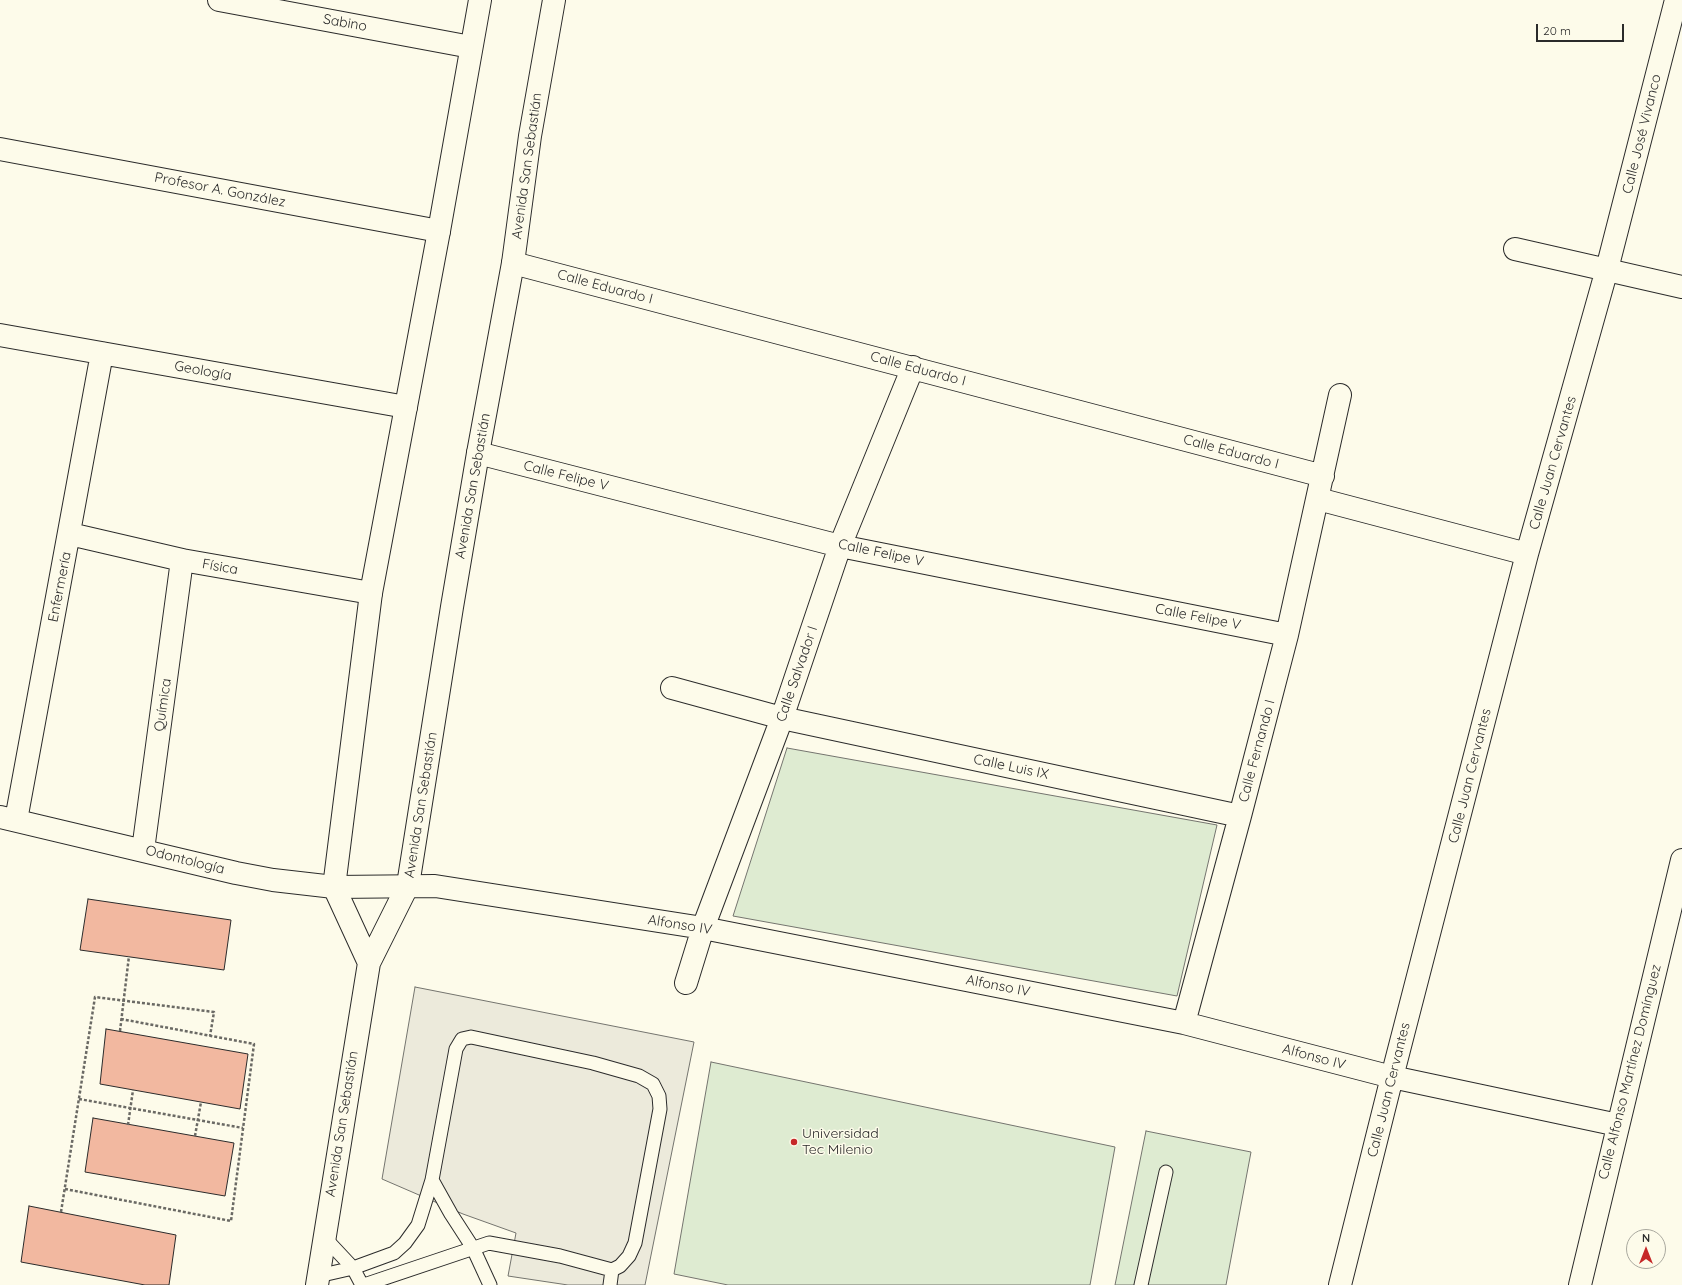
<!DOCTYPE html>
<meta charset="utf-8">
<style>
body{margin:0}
#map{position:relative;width:1682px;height:1285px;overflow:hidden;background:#fdfbea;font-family:Quicksand,sans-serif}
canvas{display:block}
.north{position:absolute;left:1626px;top:1229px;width:40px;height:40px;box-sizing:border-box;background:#fdfbea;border:1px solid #a9a89e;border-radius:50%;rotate:0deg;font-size:11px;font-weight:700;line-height:16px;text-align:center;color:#2b2b2b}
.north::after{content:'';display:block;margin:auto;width:14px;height:18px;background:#c62828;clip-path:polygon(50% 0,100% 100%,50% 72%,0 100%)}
.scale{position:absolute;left:1536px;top:24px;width:88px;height:18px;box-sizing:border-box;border:2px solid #2b2b2b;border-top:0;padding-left:5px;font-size:12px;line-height:14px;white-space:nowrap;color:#2b2b2b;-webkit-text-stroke:3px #fdfbea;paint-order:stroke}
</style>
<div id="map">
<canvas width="1682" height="1285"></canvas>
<div class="north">N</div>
<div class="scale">20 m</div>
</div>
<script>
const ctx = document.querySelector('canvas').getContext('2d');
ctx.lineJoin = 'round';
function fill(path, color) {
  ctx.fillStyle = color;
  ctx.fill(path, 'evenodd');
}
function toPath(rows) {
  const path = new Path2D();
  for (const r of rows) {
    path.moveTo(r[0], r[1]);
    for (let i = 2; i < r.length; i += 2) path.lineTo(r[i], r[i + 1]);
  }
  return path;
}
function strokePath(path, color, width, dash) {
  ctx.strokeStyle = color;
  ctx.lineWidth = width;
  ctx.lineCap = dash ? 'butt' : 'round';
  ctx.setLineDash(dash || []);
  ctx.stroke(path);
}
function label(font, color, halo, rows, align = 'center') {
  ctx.font = font + ' Quicksand,sans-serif';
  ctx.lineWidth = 3;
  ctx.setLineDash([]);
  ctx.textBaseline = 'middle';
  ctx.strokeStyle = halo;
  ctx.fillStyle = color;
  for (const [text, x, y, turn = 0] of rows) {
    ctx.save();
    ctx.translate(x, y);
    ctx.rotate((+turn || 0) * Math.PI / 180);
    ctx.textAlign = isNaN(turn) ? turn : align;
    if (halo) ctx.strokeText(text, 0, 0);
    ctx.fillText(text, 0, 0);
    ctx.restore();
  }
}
const green = toPath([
 [787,748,1217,825,1177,996,733,916,787,748],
 [711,1062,1115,1147,1090,1285,728,1285,674,1274,711,1062],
 [1146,1131,1251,1152,1226,1285,1115,1285,1146,1131]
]);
const parking = toPath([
 [415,987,694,1042,645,1285,568,1285,508,1276,516,1233,463,1214,382,1179,415,987]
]);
const building = toPath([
 [88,899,231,920,224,970,80,950,88,899],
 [106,1029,248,1054,240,1109,100,1084,106,1029],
 [93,1118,234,1143,225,1196,85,1172,93,1118],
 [29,1206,176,1235,169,1285,145,1285,21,1262,29,1206]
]);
const path = toPath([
 [120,1031,129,956],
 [79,1099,243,1128],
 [128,1125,133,1090],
 [195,1136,201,1102],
 [65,1189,231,1221,254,1044,121,1019],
 [61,1212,95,997,214,1012,210,1036]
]);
const service = toPath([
 [432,1180,451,1214,473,1248,490,1285],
 [324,1237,353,1268,362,1285],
 [318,1276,353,1268,394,1253,405,1243,418,1225,432,1180,456,1049,462,1039,471,1037,593,1063,639,1076,653,1084,659,1096,660,1109,635,1243,629,1256,620,1266,612,1270],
 [364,1285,489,1243,560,1256,612,1270,610,1285],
 [1141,1285,1166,1172]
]);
const minor = toPath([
 [219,0,471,47],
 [0,149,439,231],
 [1515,249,1682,287],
 [513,263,1323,476],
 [0,335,406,407],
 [478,453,840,546,1287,635],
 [1318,499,1527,554],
 [70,534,182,560,371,593],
 [672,688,782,718,1240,816],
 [0,817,236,873,273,880,334,887,435,886,703,928,1184,1023,1392,1077,1618,1125],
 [16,820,102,353],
 [143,850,182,560],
 [686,983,703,928,782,718,840,546,913,367],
 [1184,1023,1240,816,1287,635,1340,395],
 [1340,1285,1392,1077,1527,554,1607,269,1676,0],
 [1580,1285,1682,860]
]);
const secondary = toPath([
 [369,963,334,887,371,593,439,231,480,0],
 [317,1285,369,963,408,885,452,607,478,453,513,263,530,136,554,0]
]);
const markers = [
 [794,1142,4,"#c62828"]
];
const streetNames = [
 ["Sabino",345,23,10],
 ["Calle José Vivanco",1642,134,-76],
 ["Avenida San Sebastián",527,166,-82],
 ["Profesor A. González",220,190,11],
 ["Calle Eduardo I",605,287,15],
 ["Calle Eduardo I",918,369,15],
 ["Geología",203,371,10],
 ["Calle Eduardo I",1231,452,15],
 ["Calle Juan Cervantes",1553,463,-74],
 ["Calle Felipe V",566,476,14],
 ["Avenida San Sebastián",473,486,-80],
 ["Calle Felipe V",881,553,12],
 ["Física",220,567,10],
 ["Enfermería",60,587,-79],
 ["Calle Felipe V",1198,617,11],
 ["Calle Salvador I",797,674,-71],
 ["Química",163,705,-82],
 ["Calle Fernando I",1257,751,-75],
 ["Calle Luis IX",1011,767,12],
 ["Calle Juan Cervantes",1470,776,-76],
 ["Avenida San Sebastián",421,805,-81],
 ["Odontología",185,860,14],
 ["Alfonso IV",680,925,9],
 ["Alfonso IV",998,986,11],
 ["Alfonso IV",1314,1057,15],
 ["Calle Alfonso Martínez Domínguez",1630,1072,-76],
 ["Calle Juan Cervantes",1389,1090,-76],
 ["Avenida San Sebastián",342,1124,-81]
];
const poiNames = [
 ["Universidad",802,1134],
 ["Tec Milenio",802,1150]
];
fill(green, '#deebd1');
strokePath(green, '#74746e', 1);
fill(parking, '#eceadb');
strokePath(parking, '#74746e', 1);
fill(building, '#f2b8a0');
strokePath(building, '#2b2b2b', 1);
strokePath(service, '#2b2b2b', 15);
strokePath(minor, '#2b2b2b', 24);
strokePath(secondary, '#2b2b2b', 24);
strokePath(path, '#6a6964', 2.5, [3, 2]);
strokePath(service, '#fdfbea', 13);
strokePath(minor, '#fdfbea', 22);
strokePath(secondary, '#fdfbea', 22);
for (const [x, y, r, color] of markers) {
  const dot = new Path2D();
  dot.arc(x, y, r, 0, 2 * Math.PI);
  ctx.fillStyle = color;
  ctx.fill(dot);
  strokePath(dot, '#fdfbea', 1.5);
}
label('14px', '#2b2b2b', '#fdfbea', streetNames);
label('14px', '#2b2b2b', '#fdfbea', poiNames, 'left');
</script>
